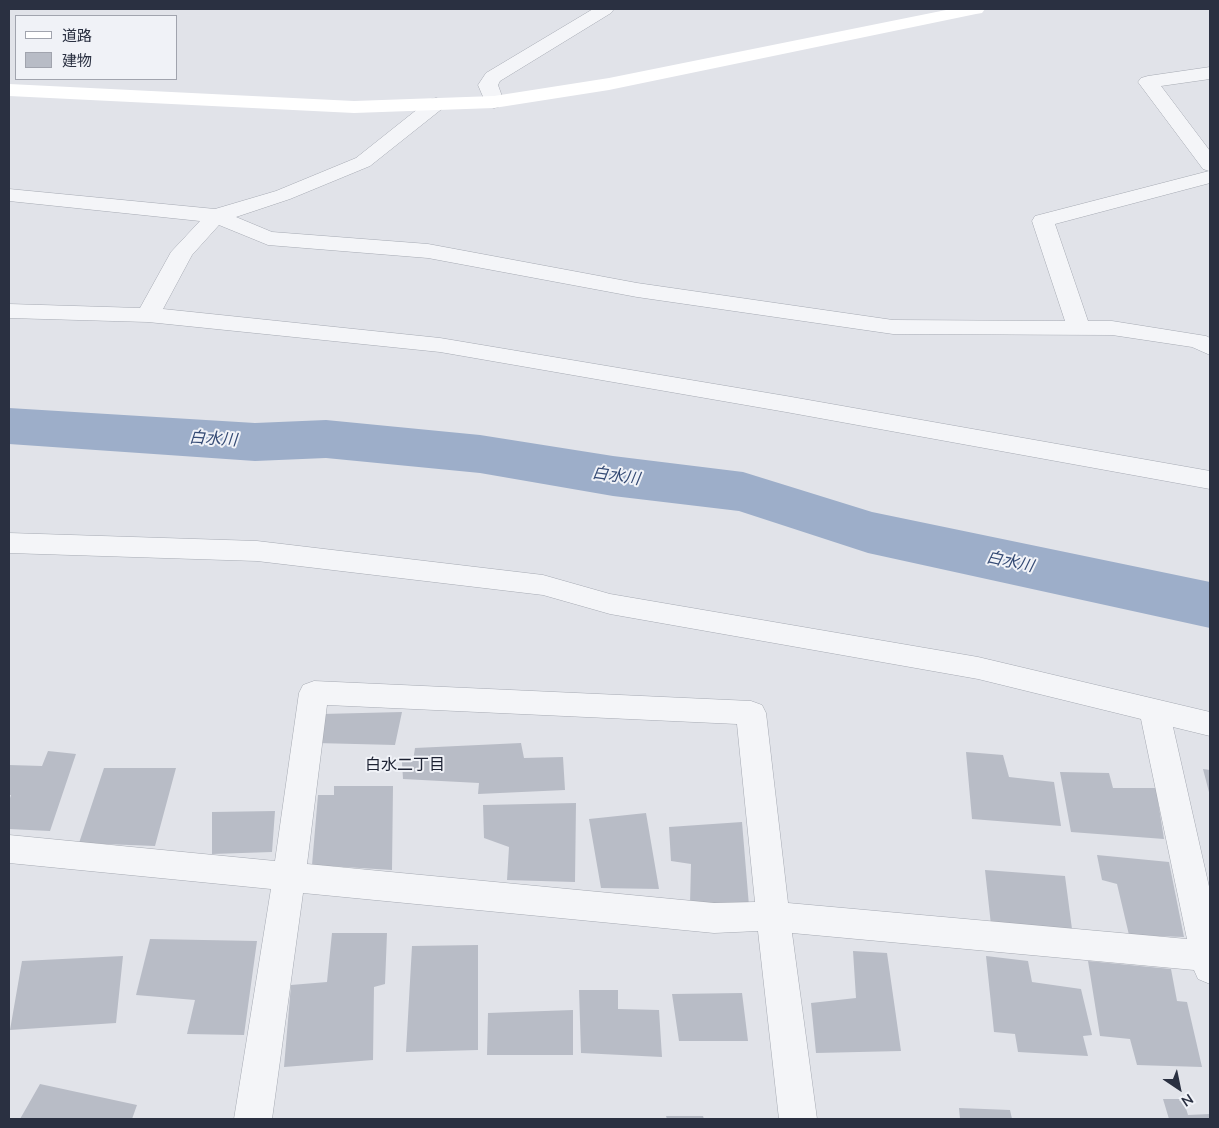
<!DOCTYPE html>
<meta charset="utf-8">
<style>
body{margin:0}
#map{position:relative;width:1219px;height:1128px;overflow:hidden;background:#e1e3e9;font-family:Mulish,"Noto Sans JP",sans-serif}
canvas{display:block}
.frame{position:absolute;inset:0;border:10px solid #2a3041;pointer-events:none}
.legend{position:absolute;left:15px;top:15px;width:162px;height:65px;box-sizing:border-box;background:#f0f2f7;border:1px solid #a1a4ae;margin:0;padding:6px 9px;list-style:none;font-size:15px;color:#2a3041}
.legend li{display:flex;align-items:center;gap:10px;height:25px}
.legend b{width:25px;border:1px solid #a1a4ae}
.north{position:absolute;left:1154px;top:1063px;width:50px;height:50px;-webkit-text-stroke:4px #f0f2f7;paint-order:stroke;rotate:146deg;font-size:14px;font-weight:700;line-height:20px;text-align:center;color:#2a3041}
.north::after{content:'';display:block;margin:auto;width:18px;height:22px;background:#2a3041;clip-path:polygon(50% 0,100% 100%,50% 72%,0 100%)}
</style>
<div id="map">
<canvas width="1219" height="1128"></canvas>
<div class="frame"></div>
<ul class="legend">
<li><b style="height:6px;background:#fff"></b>道路</li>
<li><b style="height:14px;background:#b8bcc6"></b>建物</li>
</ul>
<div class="north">N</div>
</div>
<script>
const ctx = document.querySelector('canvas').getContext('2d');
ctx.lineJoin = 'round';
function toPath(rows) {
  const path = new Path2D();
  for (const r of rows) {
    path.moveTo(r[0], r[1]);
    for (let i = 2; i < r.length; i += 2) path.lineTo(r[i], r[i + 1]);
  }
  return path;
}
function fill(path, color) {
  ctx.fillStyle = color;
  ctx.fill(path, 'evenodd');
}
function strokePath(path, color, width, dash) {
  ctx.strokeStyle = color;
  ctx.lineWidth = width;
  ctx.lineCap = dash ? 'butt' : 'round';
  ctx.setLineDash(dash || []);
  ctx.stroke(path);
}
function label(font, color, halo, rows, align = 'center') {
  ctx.font = font + ' Mulish,"Noto Sans JP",sans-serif';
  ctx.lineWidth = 4;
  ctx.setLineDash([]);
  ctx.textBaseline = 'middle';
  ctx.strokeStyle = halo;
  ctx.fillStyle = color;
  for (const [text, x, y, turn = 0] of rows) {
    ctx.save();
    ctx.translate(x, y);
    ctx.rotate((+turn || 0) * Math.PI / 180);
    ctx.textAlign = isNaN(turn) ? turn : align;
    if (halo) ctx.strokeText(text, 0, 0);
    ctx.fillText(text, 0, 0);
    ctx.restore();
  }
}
const river = toPath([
 [9,408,255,423,326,420,480,435,613,456,743,472,872,512,1210,582,1210,628,868,553,739,511,613,496,480,473,326,458,255,461,9,444,9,408]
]);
const building = toPath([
 [402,712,395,745,316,743,322,714],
 [521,743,524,758,563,757,565,790,478,794,479,783,403,779,402,762,413,761,415,748],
 [48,751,76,754,50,831,9,829,9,801,11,795,9,795,9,765,42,766],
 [966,752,1003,755,1009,777,1054,782,1061,826,972,819],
 [104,768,176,768,155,846,79,843],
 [1203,769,1210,770,1210,796],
 [1060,772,1109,773,1113,788,1156,788,1164,839,1071,832],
 [334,786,393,786,392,870,312,865,318,795,334,795],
 [576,803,575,882,507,880,509,847,484,838,483,805],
 [275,811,272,852,212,854,212,812],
 [646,813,659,889,601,888,589,819],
 [742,822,749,906,690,904,691,864,671,861,669,827],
 [1097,855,1169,862,1184,937,1129,935,1117,884,1102,880],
 [985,870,1065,876,1072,929,991,925],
 [332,933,387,933,385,984,374,987,373,1060,284,1067,291,985,327,982],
 [150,939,257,941,244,1035,187,1034,195,1000,136,995],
 [478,945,478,1050,406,1052,412,946],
 [853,951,887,953,901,1051,816,1053,811,1003,856,998],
 [123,956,116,1023,10,1030,22,961],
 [986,956,1028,961,1032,982,1081,989,1092,1035,1083,1036,1088,1056,1018,1052,1015,1034,994,1032],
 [1088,961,1171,969,1177,1001,1187,1002,1202,1067,1137,1065,1130,1039,1100,1036],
 [579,990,618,990,618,1009,659,1010,662,1057,581,1053],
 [742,993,748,1041,679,1041,672,994],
 [573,1010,573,1055,487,1055,488,1013],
 [40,1084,137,1105,132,1119,20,1119],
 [1163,1099,1183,1099,1188,1115,1210,1114,1210,1119,1169,1119],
 [959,1108,1010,1110,1012,1119,960,1119],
 [666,1116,703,1116,704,1119,667,1119]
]);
const street = toPath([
 [593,9,614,9,611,13,500,81,498,85,504,102,501,106,494,108,487,106,478,85,486,73,593,9],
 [1210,67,1210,79,1161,86,1210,151,1210,183,1055,224,1088,321,1112,321,1206,336,1210,338,1210,355,1192,347,1112,335,893,334,637,297,428,258,268,245,219,225,192,255,163,309,440,338,786,396,1210,471,1210,489,786,412,440,352,148,322,9,318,9,304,140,308,171,252,200,221,9,201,9,189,215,209,276,191,356,158,429,100,436,98,443,100,446,104,443,108,370,166,290,199,236,217,272,232,428,244,637,283,893,320,1065,321,1032,221,1035,216,1209,171,1203,169,1138,82,1141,78,1148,76,1210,67],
 [9,533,257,541,543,575,610,594,978,657,1210,712,1210,736,1173,727,1210,891,1210,984,1198,979,1194,970,792,933,817,1119,779,1119,758,931,714,933,303,893,272,1119,234,1119,271,889,9,863,9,835,275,861,299,693,303,685,314,681,751,701,762,705,766,713,788,903,1187,939,1141,719,978,679,610,614,543,595,257,561,9,553,9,533],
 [327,705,737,724,755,902,714,903,307,864,327,705]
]);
const secondary = toPath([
 [951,9,985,9,982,13,976,14,609,90,494,108,354,113,9,96,9,84,354,101,494,96,609,78,951,9]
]);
const waterNames = [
 ["白水川",213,439,4],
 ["白水川",616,476,8],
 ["白水川",1010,562,12]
];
const neighbourhoodNames = [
 ["白水二丁目",405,765]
];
fill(river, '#9daec9');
fill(building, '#b8bcc6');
strokePath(street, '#a6aab3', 1);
fill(street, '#f4f5f8');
fill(secondary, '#fff');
label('italic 16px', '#344a74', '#f0f2f7', waterNames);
label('16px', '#1c2132', '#f0f2f7', neighbourhoodNames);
</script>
